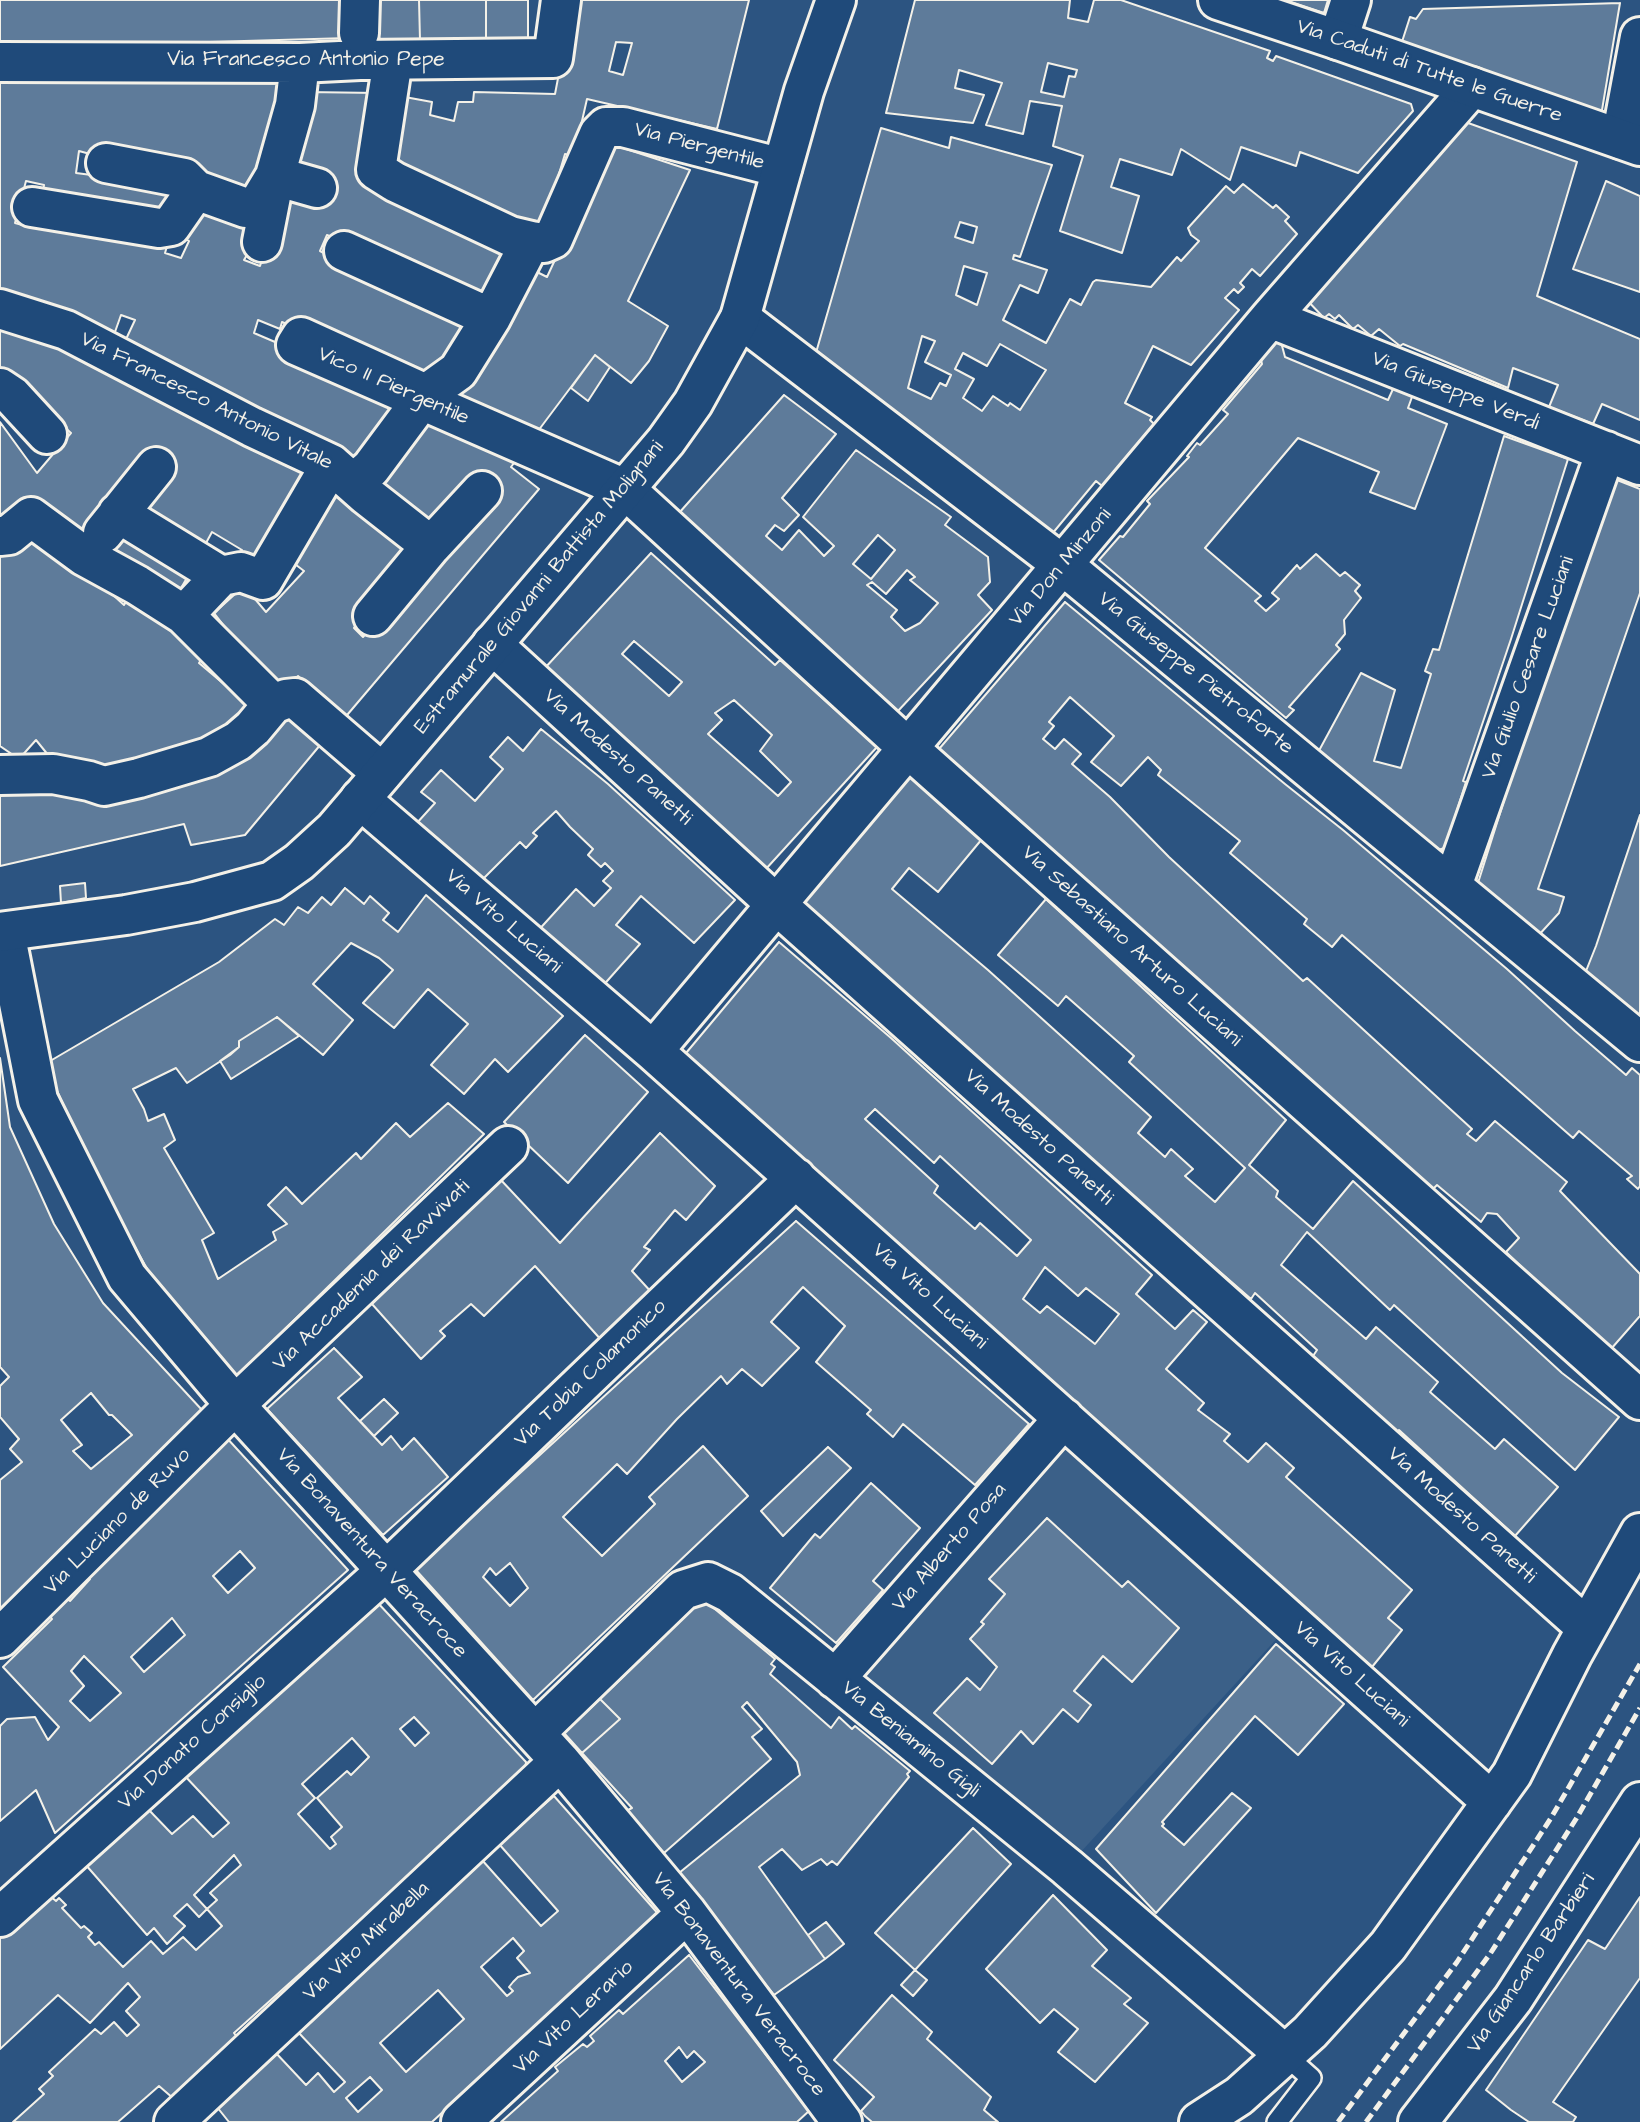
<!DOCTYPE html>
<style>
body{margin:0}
canvas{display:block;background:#2c5481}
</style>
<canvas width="1640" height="2122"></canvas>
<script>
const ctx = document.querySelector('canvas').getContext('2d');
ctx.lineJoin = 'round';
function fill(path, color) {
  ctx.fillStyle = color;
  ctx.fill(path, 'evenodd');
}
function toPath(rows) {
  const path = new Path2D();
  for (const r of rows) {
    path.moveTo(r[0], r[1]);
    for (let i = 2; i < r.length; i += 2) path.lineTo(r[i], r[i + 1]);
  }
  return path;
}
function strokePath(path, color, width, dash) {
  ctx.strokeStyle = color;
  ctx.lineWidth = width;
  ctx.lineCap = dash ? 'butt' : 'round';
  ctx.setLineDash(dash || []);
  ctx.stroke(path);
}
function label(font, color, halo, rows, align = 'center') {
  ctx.font = font + ' "Architects Daughter",sans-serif';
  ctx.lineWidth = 5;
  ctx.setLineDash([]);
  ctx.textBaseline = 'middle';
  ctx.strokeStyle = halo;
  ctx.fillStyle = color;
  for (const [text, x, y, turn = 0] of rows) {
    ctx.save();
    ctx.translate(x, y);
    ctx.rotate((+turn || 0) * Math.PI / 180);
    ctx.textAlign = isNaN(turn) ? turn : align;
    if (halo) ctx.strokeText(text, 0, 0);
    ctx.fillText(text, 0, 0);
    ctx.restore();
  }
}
const built = toPath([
 [1064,1418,1292,1622,1067,1867,835,1679]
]);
const building = toPath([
 [0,0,351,0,349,38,0,48,0,0],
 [370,0,419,0,420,40,364,41,370,0],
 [419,0,486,0,486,41,420,40,419,0],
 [486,0,528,0,528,40,486,41,486,0],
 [573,0,749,0,717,129,587,99,574,156,565,154,553,194,535,233,389,168,394,95,432,102,430,115,454,121,458,102,473,102,474,92,555,94,573,0],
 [616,42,632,43,623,75,609,71,616,42],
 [915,0,1070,0,1068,18,1088,22,1094,0,1121,0,1270,51,1267,58,1273,61,1276,56,1411,104,1413,111,1358,173,1300,152,1296,166,1241,147,1230,180,1181,149,1172,175,1120,159,1111,187,1139,196,1122,253,1060,231,1083,156,1053,146,1062,106,1030,101,1023,134,986,125,1002,83,959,70,955,88,984,95,973,123,886,113,915,0],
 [1048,63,1077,70,1075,77,1069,76,1064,97,1041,92,1048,63],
 [1285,0,1328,0,1324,13,1285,0],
 [1620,3,1601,116,1399,51,1410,17,1416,19,1423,9,1620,3],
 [0,80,291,83,253,198,79,151,76,173,178,186,171,216,41,203,44,185,26,181,15,223,26,226,29,213,168,243,165,253,181,258,189,241,182,237,199,206,258,236,244,260,260,266,277,217,306,92,378,93,368,177,509,245,481,303,327,235,320,251,387,287,468,321,432,383,389,368,282,322,280,329,258,320,254,333,406,398,365,463,120,352,135,320,121,315,110,346,0,296,0,80],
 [1457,119,1577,162,1537,296,1640,339,1640,420,1602,404,1593,424,1549,407,1558,385,1513,368,1508,388,1403,344,1400,346,1379,329,1371,336,1358,325,1353,329,1339,315,1335,319,1329,314,1324,318,1304,297,1457,119],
 [881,128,949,148,951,137,1052,165,1020,257,1014,255,1013,259,1047,270,1038,293,1020,285,1003,320,1046,343,1070,299,1081,305,1093,282,1096,280,1151,287,1177,257,1181,261,1199,241,1191,235,1188,228,1226,186,1234,193,1243,184,1273,208,1276,205,1289,217,1285,221,1297,234,1260,276,1252,269,1240,283,1244,287,1238,293,1234,289,1225,298,1239,310,1191,365,1153,346,1125,403,1152,417,1150,420,1154,424,1102,486,1096,481,1052,534,813,363,881,128],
 [960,222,977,227,973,243,955,237,960,222],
 [964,266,987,273,977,305,956,295,964,266],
 [922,336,935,341,925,362,951,375,946,386,940,383,931,399,908,388,922,336],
 [1000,344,1046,370,1020,410,1010,403,1008,406,993,396,982,411,963,398,974,379,955,369,963,353,987,366,1000,344],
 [605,142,690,170,628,301,668,326,649,361,631,383,595,355,511,467,539,489,342,721,298,676,276,693,214,613,244,586,266,612,304,571,287,558,337,478,420,548,354,628,363,637,493,493,429,533,367,487,533,270,547,277,586,193,605,142],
 [1606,181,1640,196,1640,292,1573,269,1606,181],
 [0,321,106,362,314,470,257,571,236,559,242,550,212,532,200,554,138,520,80,547,0,520,0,422,37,473,71,433,6,374,0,377,0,321],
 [1273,342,1281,342,1285,357,1388,400,1393,389,1402,391,1412,397,1408,408,1447,424,1415,509,1370,492,1379,472,1298,438,1205,548,1261,596,1255,601,1266,611,1279,599,1272,593,1297,565,1300,569,1316,554,1340,576,1345,572,1360,585,1355,591,1361,598,1344,620,1345,634,1336,645,1340,649,1289,707,1294,710,1286,718,1099,560,1120,536,1123,537,1150,504,1147,501,1189,457,1187,456,1197,443,1200,445,1228,414,1223,410,1262,364,1258,347,1273,342],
 [595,355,610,367,588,401,571,388,595,355],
 [784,395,836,434,782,498,799,515,784,531,775,525,766,536,782,550,799,530,824,556,834,546,803,517,856,450,951,517,945,525,988,557,990,582,978,595,992,610,898,711,679,513,784,395],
 [878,535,895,550,871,579,853,564,878,535],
 [907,570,915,577,910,580,938,603,920,623,905,631,891,617,897,610,867,585,872,582,886,594,907,570],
 [1504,436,1568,459,1511,639,1463,781,1466,782,1445,848,1430,852,1315,758,1361,673,1395,690,1374,761,1401,768,1431,674,1425,671,1433,649,1439,650,1504,436],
 [1612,478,1640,489,1640,593,1538,889,1564,897,1559,913,1537,937,1477,886,1604,484,1612,478],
 [117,525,192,569,176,597,102,553,117,525],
 [32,527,65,551,124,605,134,590,208,649,199,663,257,712,235,736,107,777,57,766,36,740,19,759,0,746,0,554,32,527],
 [651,553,775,665,780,660,877,747,765,870,544,669,651,553],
 [634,641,682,682,669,696,622,654,634,641],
 [734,700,772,735,760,751,791,782,778,796,708,734,722,720,715,713,734,700],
 [1065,602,1285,784,1343,830,1507,969,1575,1031,1626,1075,1632,1068,1640,1075,1640,1186,1638,1189,1627,1179,1632,1176,1579,1131,1573,1138,1342,935,1332,947,1304,924,1307,919,1230,853,1240,841,1158,775,1161,770,1148,757,1121,786,1091,762,1114,736,1070,697,1049,722,1054,726,1043,739,1055,749,1064,739,1081,754,1072,764,1110,797,1169,857,1303,981,1307,978,1472,1129,1467,1134,1476,1141,1495,1121,1567,1182,1560,1191,1640,1274,1640,1316,1611,1349,1535,1286,1538,1283,1506,1252,1519,1238,1497,1214,1487,1213,1481,1222,1437,1185,1430,1192,939,749,1065,602],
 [280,709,321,744,245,835,191,845,184,824,0,866,0,790,81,787,280,709],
 [541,729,608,784,735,900,694,943,641,896,616,925,640,944,600,989,535,934,576,889,594,906,611,888,603,881,613,871,605,863,601,867,588,855,593,849,570,827,556,811,533,833,537,836,526,848,520,842,480,882,416,824,435,803,421,792,441,770,475,801,503,769,490,757,508,737,523,751,541,729],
 [910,774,982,839,938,892,909,868,892,889,988,970,1151,1117,1138,1133,1165,1157,1171,1149,1193,1169,1185,1176,1215,1202,1245,1168,1129,1062,1134,1056,1066,996,1058,1006,998,955,1046,899,1286,1120,1249,1165,1278,1191,1276,1197,1313,1229,1353,1181,1562,1373,1619,1417,1575,1470,1394,1305,1390,1310,1307,1232,1281,1265,1366,1339,1376,1327,1438,1382,1430,1392,1495,1449,1504,1439,1558,1487,1515,1536,1399,1430,1394,1435,1311,1359,1317,1350,1255,1293,1251,1299,1173,1231,1170,1235,1105,1171,991,1070,986,1075,800,905,910,774],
 [1640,815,1640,1023,1584,976,1596,946,1640,815],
 [85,883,86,898,61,903,60,886,85,883],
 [345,888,364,904,370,896,389,913,383,920,398,932,426,895,563,1016,508,1072,495,1059,464,1094,431,1065,468,1024,428,989,394,1028,363,1003,393,970,379,958,351,943,313,984,353,1020,323,1055,277,1017,239,1041,239,1047,230,1055,187,1083,176,1068,133,1089,144,1109,148,1121,164,1114,175,1140,164,1148,214,1233,202,1240,218,1279,276,1240,273,1232,287,1224,268,1205,286,1187,302,1204,356,1153,361,1159,396,1123,410,1137,448,1103,484,1134,233,1380,168,1306,96,1178,45,1064,219,962,275,919,284,925,298,907,308,913,322,897,331,905,345,888],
 [779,942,891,1038,1152,1275,1136,1294,1175,1329,1193,1310,1207,1322,1166,1369,1204,1403,1198,1410,1230,1434,1224,1441,1248,1462,1266,1443,1294,1468,1286,1477,1412,1590,1388,1618,1402,1630,1372,1667,681,1059,779,942],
 [875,1109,934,1163,940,1156,1031,1240,1017,1256,980,1223,975,1229,934,1193,938,1186,865,1119,875,1109],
 [1045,1267,1078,1296,1086,1288,1119,1314,1095,1344,1047,1306,1040,1313,1023,1299,1045,1267],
 [277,1017,299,1036,231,1079,220,1061,239,1047,239,1041,277,1017],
 [585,1035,648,1092,568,1183,504,1122,585,1035],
 [0,1058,10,1127,54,1224,103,1303,202,1410,0,1616,0,1480,22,1462,10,1449,19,1439,0,1417,0,1386,9,1377,0,1367,0,1058],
 [91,1393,109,1415,112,1415,132,1435,91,1469,73,1451,82,1445,61,1420,91,1393],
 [660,1133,715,1186,686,1220,675,1210,644,1247,650,1250,632,1271,653,1294,603,1342,535,1266,484,1316,471,1304,440,1331,445,1336,421,1359,372,1304,500,1179,560,1243,660,1133],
 [796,1221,1029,1424,975,1485,903,1424,893,1437,867,1414,871,1410,816,1362,845,1326,803,1287,771,1322,799,1348,762,1386,742,1369,727,1384,721,1376,677,1419,627,1474,617,1464,563,1517,602,1556,655,1504,649,1497,703,1446,748,1496,533,1700,415,1569,796,1221],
 [510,1563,528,1588,510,1606,483,1577,490,1568,496,1575,510,1563],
 [334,1348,362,1377,338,1398,382,1445,391,1436,402,1450,414,1438,448,1477,383,1535,267,1409,334,1348],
 [384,1399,398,1413,374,1436,360,1421,384,1399],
 [225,1436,348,1570,55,1833,36,1790,0,1821,0,1726,7,1719,35,1717,48,1740,59,1727,3,1667,52,1619,48,1613,64,1597,70,1601,90,1579,87,1574,225,1436],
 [240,1551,255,1568,228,1593,213,1576,240,1551],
 [172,1618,185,1635,144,1672,131,1657,172,1618],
 [84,1656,121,1693,90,1721,70,1701,84,1686,71,1671,84,1656],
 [828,1447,851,1468,783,1536,761,1511,828,1447],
 [871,1483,920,1528,873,1581,883,1590,836,1643,770,1588,815,1534,820,1538,871,1483],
 [1047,1518,1122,1587,1128,1581,1179,1628,1132,1682,1103,1656,1074,1691,1091,1705,1078,1722,1063,1709,1033,1744,1021,1731,992,1764,934,1713,967,1678,980,1690,997,1667,970,1639,984,1624,981,1622,1005,1594,989,1579,1047,1518],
 [704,1600,775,1659,771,1664,775,1667,770,1674,831,1728,839,1717,852,1729,855,1726,910,1771,907,1774,909,1777,837,1865,832,1861,827,1865,821,1859,802,1870,782,1849,759,1867,825,1959,774,1995,708,1914,679,1873,800,1775,797,1762,747,1702,742,1707,762,1729,752,1737,771,1759,664,1853,626,1811,632,1808,582,1753,620,1719,600,1699,666,1635,664,1632,696,1601,704,1600],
 [377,1602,526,1762,525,1772,234,2033,237,2037,174,2099,159,2086,118,2122,13,2122,44,2094,39,2089,53,2076,49,2072,95,2029,101,2034,114,2022,127,2036,139,2025,126,2011,140,1997,128,1983,90,2023,58,1995,0,2049,0,1934,49,1895,56,1901,59,1898,66,1905,62,1908,81,1928,84,1926,92,1933,88,1937,95,1945,99,1942,123,1967,151,1941,163,1954,183,1937,196,1950,222,1926,207,1909,199,1917,187,1904,174,1916,185,1926,167,1944,154,1928,147,1935,85,1864,148,1809,172,1834,193,1816,213,1837,229,1823,184,1775,197,1756,203,1762,377,1602],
 [414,1717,429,1733,415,1746,400,1729,414,1717],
 [352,1738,369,1757,351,1775,347,1771,317,1798,342,1827,331,1837,336,1844,330,1849,298,1814,315,1798,302,1784,352,1738],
 [234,1855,241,1865,210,1893,217,1900,207,1909,194,1895,234,1855],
 [1276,1644,1344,1704,1298,1755,1255,1716,1162,1822,1164,1824,1162,1826,1184,1845,1232,1793,1251,1808,1156,1913,1096,1849,1276,1644],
 [600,1699,620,1719,582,1753,564,1733,600,1699],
 [554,1796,661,1917,451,2114,446,2109,432,2122,229,2122,213,2102,275,2052,306,2085,318,2073,334,2092,345,2082,298,2032,393,1941,482,1860,541,1926,558,1911,499,1844,554,1796],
 [513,1938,524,1951,517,1958,530,1973,518,1977,513,1982,509,1987,513,1991,507,1996,481,1967,513,1938],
 [438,1990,464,2019,406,2072,380,2043,438,1990],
 [370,2077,382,2090,358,2112,346,2098,370,2077],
 [973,1828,1011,1864,915,1970,875,1933,973,1828],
 [1053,1895,1107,1950,1092,1966,1131,1998,1124,2004,1148,2023,1095,2082,1058,2052,1078,2029,1054,2009,1040,2023,986,1969,1053,1895],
 [1640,1897,1640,1978,1553,2102,1576,2117,1573,2122,1529,2122,1511,2110,1486,2090,1588,1940,1605,1949,1640,1897],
 [826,1922,844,1944,825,1959,808,1935,826,1922],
 [689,1955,809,2111,797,2122,501,2122,558,2071,555,2067,583,2044,587,2047,594,2041,590,2036,619,2010,623,2014,689,1955],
 [679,2047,687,2058,694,2051,705,2062,682,2082,665,2061,679,2047],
 [915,1970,927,1980,913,1996,901,1985,915,1970],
 [892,1995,932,2032,927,2039,991,2097,984,2110,998,2122,872,2122,865,2116,861,2111,874,2097,834,2060,892,1995]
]);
const lane = toPath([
 [1277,2122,1311,2078,1284,2054]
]);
const street = toPath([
 [359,33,360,0],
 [1338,40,1351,0],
 [393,60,376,170,395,182,510,236,531,241],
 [0,62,300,63,360,60,553,58,561,0],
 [1621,139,1640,37],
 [106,163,184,178,196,190],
 [32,207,159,228,171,226,196,190,246,208,257,206,275,176,295,105,300,63],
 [262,242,275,176,317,188],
 [344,251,491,318],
 [0,309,66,330,252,427,331,464,366,495,431,546],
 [740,318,1064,566,1640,1042],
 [1270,318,1640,465],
 [0,388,12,396,47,434],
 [426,394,301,337,296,345,625,489,909,749,1640,1400],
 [331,464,263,580,241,572,221,576,184,615,273,704,286,699,295,698,382,773],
 [354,483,371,468,426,394,458,371,491,318,531,241,544,243,553,239,599,134,606,127,623,127,782,168],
 [118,513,221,576],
 [103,533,156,467],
 [0,536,9,535,31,517,84,556,137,585,184,615],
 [373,616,431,546,482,491],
 [492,644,777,905,1587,1628],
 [0,775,53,774,89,781,104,786,139,778,209,757,238,741,253,728,273,704],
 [360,799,653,1051,1492,1802],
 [1452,886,1606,451],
 [5,932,38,1100,127,1277,235,1405,560,1761,687,1913,842,2122],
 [653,1051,1270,318,1472,87],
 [0,1638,235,1405,508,1146],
 [835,1679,1064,1418],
 [535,1733,683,1590,708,1582,730,1593,1067,1867,1284,2054],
 [0,1917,387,1570,796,1178],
 [174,2122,560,1761],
 [461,2122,687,1913],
 [1199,2122,1239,2096,1310,2032,1388,1946,1512,1774,1572,1655,1640,1533],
 [1418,2122,1513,1999,1640,1802]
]);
const secondary = toPath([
 [1218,0,1338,40,1640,146],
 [0,932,126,915,195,902,272,881,299,862,334,830,666,441,693,403,740,318,804,91,836,0]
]);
const rail = toPath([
 [1338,2122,1457,1962,1551,1818,1640,1664],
 [1366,2122,1490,1954,1576,1819,1640,1708]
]);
const streetNames = [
 ["Via Francesco Antonio Pepe",306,61],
 ["Via Caduti di Tutte le Guerre",1429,72,19],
 ["Via Piergentile",699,147,15],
 ["Vico II Piergentile",393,387,24],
 ["Via Giuseppe Verdi",1455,392,22],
 ["Via Francesco Antonio Vitale",206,402,27],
 ["Via Don Minzoni",1061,568,-50],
 ["Estramurale Giovanni Battista Molignani",540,588,-50],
 ["Via Giulio Cesare Luciani",1529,668,-70],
 ["Via Giuseppe Pietroforte",1195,674,39],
 ["Via Modesto Panetti",617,758,42],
 ["Via Vito Luciani",503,922,41],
 ["Via Sebastiano Arturo Luciani",1131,947,42],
 ["Via Modesto Panetti",1038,1138,42],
 ["Via Accademia dei Ravvivati",372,1276,-44],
 ["Via Vito Luciani",929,1297,42],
 ["Via Tobia Colamonico",591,1374,-44],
 ["Via Modesto Panetti",1461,1516,42],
 ["Via Luciano de Ruvo",118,1522,-45],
 ["Via Alberto Posa",950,1548,-49],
 ["Via Bonaventura Veracroce",371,1554,48],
 ["Via Vito Luciani",1351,1675,42],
 ["Via Beniamino Gigli",910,1740,39],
 ["Via Donato Consiglio",193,1743,-42],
 ["Via Vito Mirabella",367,1942,-43],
 ["Via Giancarlo Barbieri",1532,1964,-56],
 ["Via Bonaventura Veracroce",738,1985,53],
 ["Via Vito Lerario",574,2018,-43]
];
fill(built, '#3b6088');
fill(building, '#5e7b9a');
strokePath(building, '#f4f1e8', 2);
strokePath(lane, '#f4f1e8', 24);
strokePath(street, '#f4f1e8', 44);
strokePath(secondary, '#f4f1e8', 44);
strokePath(lane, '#1f4a7a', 19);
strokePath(street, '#1f4a7a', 38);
strokePath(secondary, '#1f4a7a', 38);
strokePath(rail, '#f4f1e8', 5, [10, 5]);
label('21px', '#f4f1e8', '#1f4a7a', streetNames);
</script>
